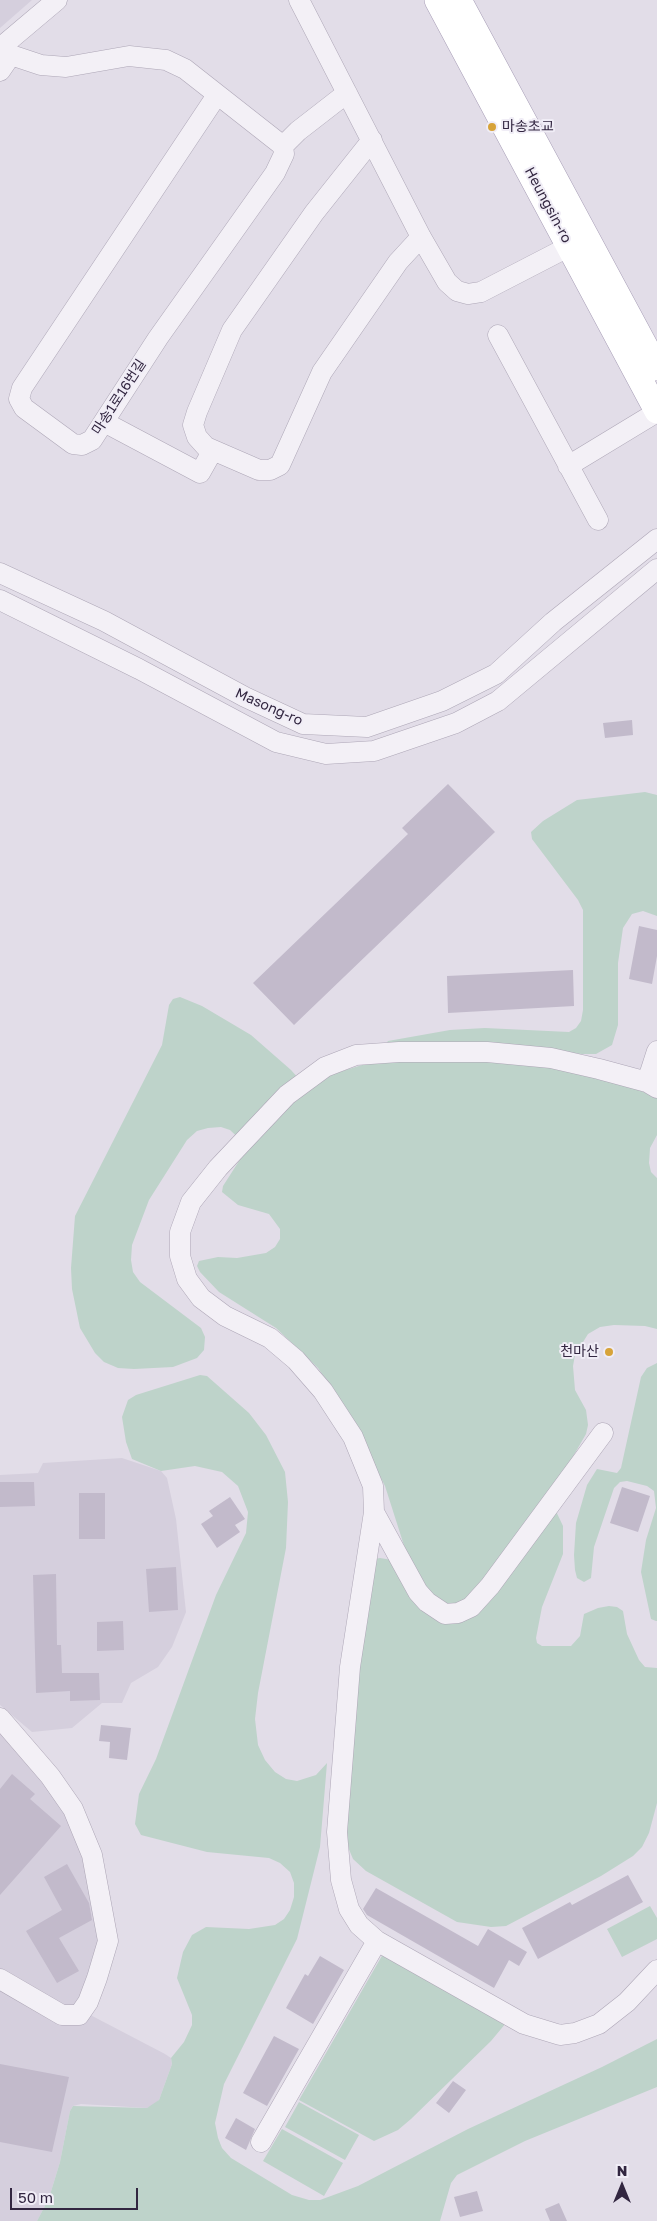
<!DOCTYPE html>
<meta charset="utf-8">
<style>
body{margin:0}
#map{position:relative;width:657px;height:2221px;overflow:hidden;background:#e2dde8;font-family:"Golos Text",sans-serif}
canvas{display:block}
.north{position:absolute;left:597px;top:2161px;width:50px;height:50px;-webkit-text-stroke:4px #f0edf6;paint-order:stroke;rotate:0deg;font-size:14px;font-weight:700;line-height:20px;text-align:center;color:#322640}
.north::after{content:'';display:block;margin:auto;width:18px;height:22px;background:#322640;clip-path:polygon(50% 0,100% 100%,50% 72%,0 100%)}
.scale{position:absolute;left:10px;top:2188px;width:128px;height:22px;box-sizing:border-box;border:2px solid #322640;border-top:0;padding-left:6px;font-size:15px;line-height:18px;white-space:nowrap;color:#322640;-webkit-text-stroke:4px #f0edf6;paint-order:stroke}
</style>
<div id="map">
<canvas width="657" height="2221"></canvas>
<div class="north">N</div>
<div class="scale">50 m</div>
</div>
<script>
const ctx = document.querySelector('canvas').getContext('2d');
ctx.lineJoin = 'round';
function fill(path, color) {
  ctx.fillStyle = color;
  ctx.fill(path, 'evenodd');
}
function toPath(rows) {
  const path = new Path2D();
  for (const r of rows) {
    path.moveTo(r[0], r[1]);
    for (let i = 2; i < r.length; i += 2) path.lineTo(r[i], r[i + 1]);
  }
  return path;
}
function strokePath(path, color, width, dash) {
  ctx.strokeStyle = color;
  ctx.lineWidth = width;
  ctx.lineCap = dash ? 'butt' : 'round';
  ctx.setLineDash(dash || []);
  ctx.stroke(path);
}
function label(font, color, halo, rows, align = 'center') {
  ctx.font = font + ' "Golos Text","Noto Sans KR",sans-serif';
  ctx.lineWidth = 4;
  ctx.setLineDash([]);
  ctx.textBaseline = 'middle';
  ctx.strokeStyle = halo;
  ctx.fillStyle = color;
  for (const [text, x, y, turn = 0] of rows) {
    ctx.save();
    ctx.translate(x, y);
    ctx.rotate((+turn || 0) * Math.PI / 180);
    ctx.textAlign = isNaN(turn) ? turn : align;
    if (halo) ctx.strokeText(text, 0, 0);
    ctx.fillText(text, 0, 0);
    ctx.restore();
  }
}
const built = toPath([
 [0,0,32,0,0,28],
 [122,1458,161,1471,167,1478,176,1519,186,1612,172,1647,158,1667,131,1683,122,1703,102,1703,72,1728,32,1732,0,1705,0,1475,38,1473,43,1463],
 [0,1731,58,1796,88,1858,102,1940,77,2008,165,2054,171,2058,172,2064,159,2100,153,2106,147,2108,81,2104,73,2106,70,2111,60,2162,49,2198,37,2221,0,2221]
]);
const green = toPath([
 [645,792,657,795,657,916,643,911,632,914,623,928,618,963,618,1025,612,1045,596,1054,582,1054,496,1046,385,1045,388,1041,450,1030,485,1028,569,1032,576,1028,581,1021,583,1010,583,910,578,900,532,839,531,832,543,821,577,800],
 [180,997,202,1006,251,1035,291,1070,308,1089,332,1074,369,1063,457,1059,548,1066,630,1086,657,1098,657,1135,650,1148,649,1163,651,1172,657,1178,657,1329,645,1326,614,1325,600,1327,588,1334,575,1355,573,1366,575,1390,586,1410,588,1425,586,1434,563,1474,554,1507,563,1526,563,1554,542,1607,536,1638,537,1643,542,1646,571,1646,580,1636,584,1614,598,1608,609,1606,617,1607,623,1611,627,1634,639,1660,645,1667,657,1668,657,1803,649,1833,642,1847,633,1856,601,1876,506,1926,491,1927,457,1922,366,1871,353,1859,348,1847,346,1835,348,1744,375,1559,380,1558,392,1560,408,1558,385,1486,347,1412,318,1368,276,1328,219,1292,200,1272,197,1266,199,1261,218,1257,237,1258,266,1253,275,1247,280,1239,280,1229,269,1214,238,1205,222,1192,223,1186,248,1147,230,1130,221,1127,208,1128,197,1131,187,1140,149,1200,132,1245,131,1260,133,1272,140,1282,201,1328,205,1337,204,1350,197,1358,173,1367,134,1369,118,1368,104,1362,95,1353,80,1328,72,1289,71,1268,75,1216,162,1045,169,1005,173,999],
 [657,1363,657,1621,656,1621,651,1619,641,1572,646,1540,656,1508,654,1491,647,1486,627,1481,620,1482,614,1488,594,1547,591,1578,584,1582,577,1578,575,1570,574,1555,576,1523,587,1485,597,1469,617,1473,621,1468,641,1377,647,1368],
 [200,1375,207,1376,249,1413,266,1435,285,1472,288,1502,286,1548,258,1693,255,1719,258,1745,265,1760,275,1772,286,1779,297,1781,316,1775,327,1763,320,1847,297,1939,224,2084,215,2123,218,2138,222,2148,231,2158,292,2195,309,2200,320,2200,358,2186,468,2129,602,2067,657,2039,657,2087,525,2141,457,2175,451,2183,440,2221,37,2221,49,2198,60,2162,70,2111,73,2106,147,2108,159,2100,172,2064,171,2058,184,2042,192,2025,192,2015,177,1978,183,1952,192,1935,206,1927,249,1929,275,1925,284,1919,290,1910,294,1897,294,1883,290,1872,280,1863,269,1858,207,1852,141,1835,135,1824,139,1794,156,1759,216,1595,246,1533,248,1512,238,1486,222,1472,195,1466,161,1471,132,1459,126,1442,122,1417,128,1400,136,1395],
 [650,1906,657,1918,657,1939,622,1957,607,1929],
 [383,1954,506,2023,491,2041,411,2119,398,2130,374,2141,299,2100],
 [299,2102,359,2135,345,2160,285,2127],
 [282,2129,343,2163,324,2196,263,2161]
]);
const building = toPath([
 [632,720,633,735,605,738,603,723],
 [448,784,495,832,294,1025,253,983,408,834,402,828],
 [639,926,657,930,657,956,652,984,629,979],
 [573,970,574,1006,448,1013,447,976],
 [0,1482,34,1482,35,1506,0,1507],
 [622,1487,650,1496,638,1532,610,1523],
 [79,1493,105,1493,105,1539,79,1539],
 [230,1497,245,1519,235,1525,240,1532,217,1548,201,1524,213,1516,209,1511],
 [176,1567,178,1610,149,1612,146,1569],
 [56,1574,57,1645,61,1645,62,1673,99,1673,100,1700,70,1701,70,1691,36,1693,33,1575],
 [123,1621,124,1650,97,1651,97,1622],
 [101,1725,131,1728,127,1760,109,1758,110,1742,99,1741],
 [12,1774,35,1794,30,1799,61,1826,0,1895,0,1789],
 [67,1864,89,1903,92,1920,59,1938,79,1971,57,1983,26,1931,62,1910,44,1877],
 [628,1875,643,1902,538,1959,522,1928,570,1902,572,1905],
 [376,1888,478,1946,488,1929,527,1952,519,1966,509,1960,494,1988,367,1915,363,1909],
 [320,1956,344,1970,313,2024,286,2008,305,1974,308,1976],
 [274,2036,299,2049,267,2106,243,2093],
 [0,2064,69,2077,52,2152,0,2142],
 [453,2081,466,2090,449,2113,436,2103],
 [236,2118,255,2129,246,2150,225,2138],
 [477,2191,483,2211,460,2217,454,2197],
 [559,2203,567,2221,550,2221,545,2209]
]);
const minor = toPath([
 [299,0,421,237,447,282,457,291,468,294,481,292,570,246],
 [0,48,11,55,41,65,66,67,129,56,166,60,185,69,283,146,284,154,275,173,158,338,92,440,82,445,73,444,24,408,19,399,22,388,217,95],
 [0,48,57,0],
 [0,71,11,55],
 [372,140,314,213,232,330,197,412,193,425,197,437,206,447,259,470,270,470,280,465,322,372,398,262,421,237],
 [283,146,298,131,347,93],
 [498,335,598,520],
 [104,422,200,473,213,450],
 [568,466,657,412],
 [0,573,104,621,245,697,303,724,367,727,442,701,496,674,553,622,657,539],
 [0,600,139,669,276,742,326,754,374,751,456,723,498,701,657,569],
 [647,1082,657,1051],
 [657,1088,647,1082,599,1069,551,1058,487,1052,399,1052,356,1055,325,1067,287,1095,218,1168,191,1202,180,1232,180,1256,187,1279,201,1298,225,1316,270,1338,296,1360,323,1391,353,1437,373,1486,374,1512,350,1667,337,1832,341,1880,349,1909,359,1925,377,1941,524,2024,560,2035,575,2033,599,2024,627,2002,657,1970],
 [374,1512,418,1592,427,1602,445,1614,458,1613,471,1607,490,1586,603,1433],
 [0,1718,50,1776,73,1809,92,1855,108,1941,97,1978,88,2002,79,2015,62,2015,0,1979],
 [261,2142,377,1941]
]);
const major = toPath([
 [437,0,657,411],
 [459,0,657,368]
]);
const markers = [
 [492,127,5,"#d7a339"],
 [609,1352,5,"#d7a339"]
];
const poiNames = [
 ["마송초교",502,127],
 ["천마산",599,1352,"right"]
];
const streetNames = [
 ["Heungsin-ro",548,205,62],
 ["마송1로16번길",119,397,-57],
 ["Masong-ro",269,707,24]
];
fill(built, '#d5cfdd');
fill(green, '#bed3ca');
fill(building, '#c2bacb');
strokePath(minor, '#ada6b6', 21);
strokePath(major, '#a69cb5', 26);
strokePath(minor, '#f3f0f6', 20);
strokePath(major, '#fff', 25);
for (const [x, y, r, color] of markers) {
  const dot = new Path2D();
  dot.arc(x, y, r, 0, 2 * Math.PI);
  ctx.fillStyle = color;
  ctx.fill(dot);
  strokePath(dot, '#f0edf6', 2);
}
label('14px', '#322640', '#f0edf6', poiNames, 'left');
label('14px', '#322640', '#f0edf6', streetNames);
</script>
